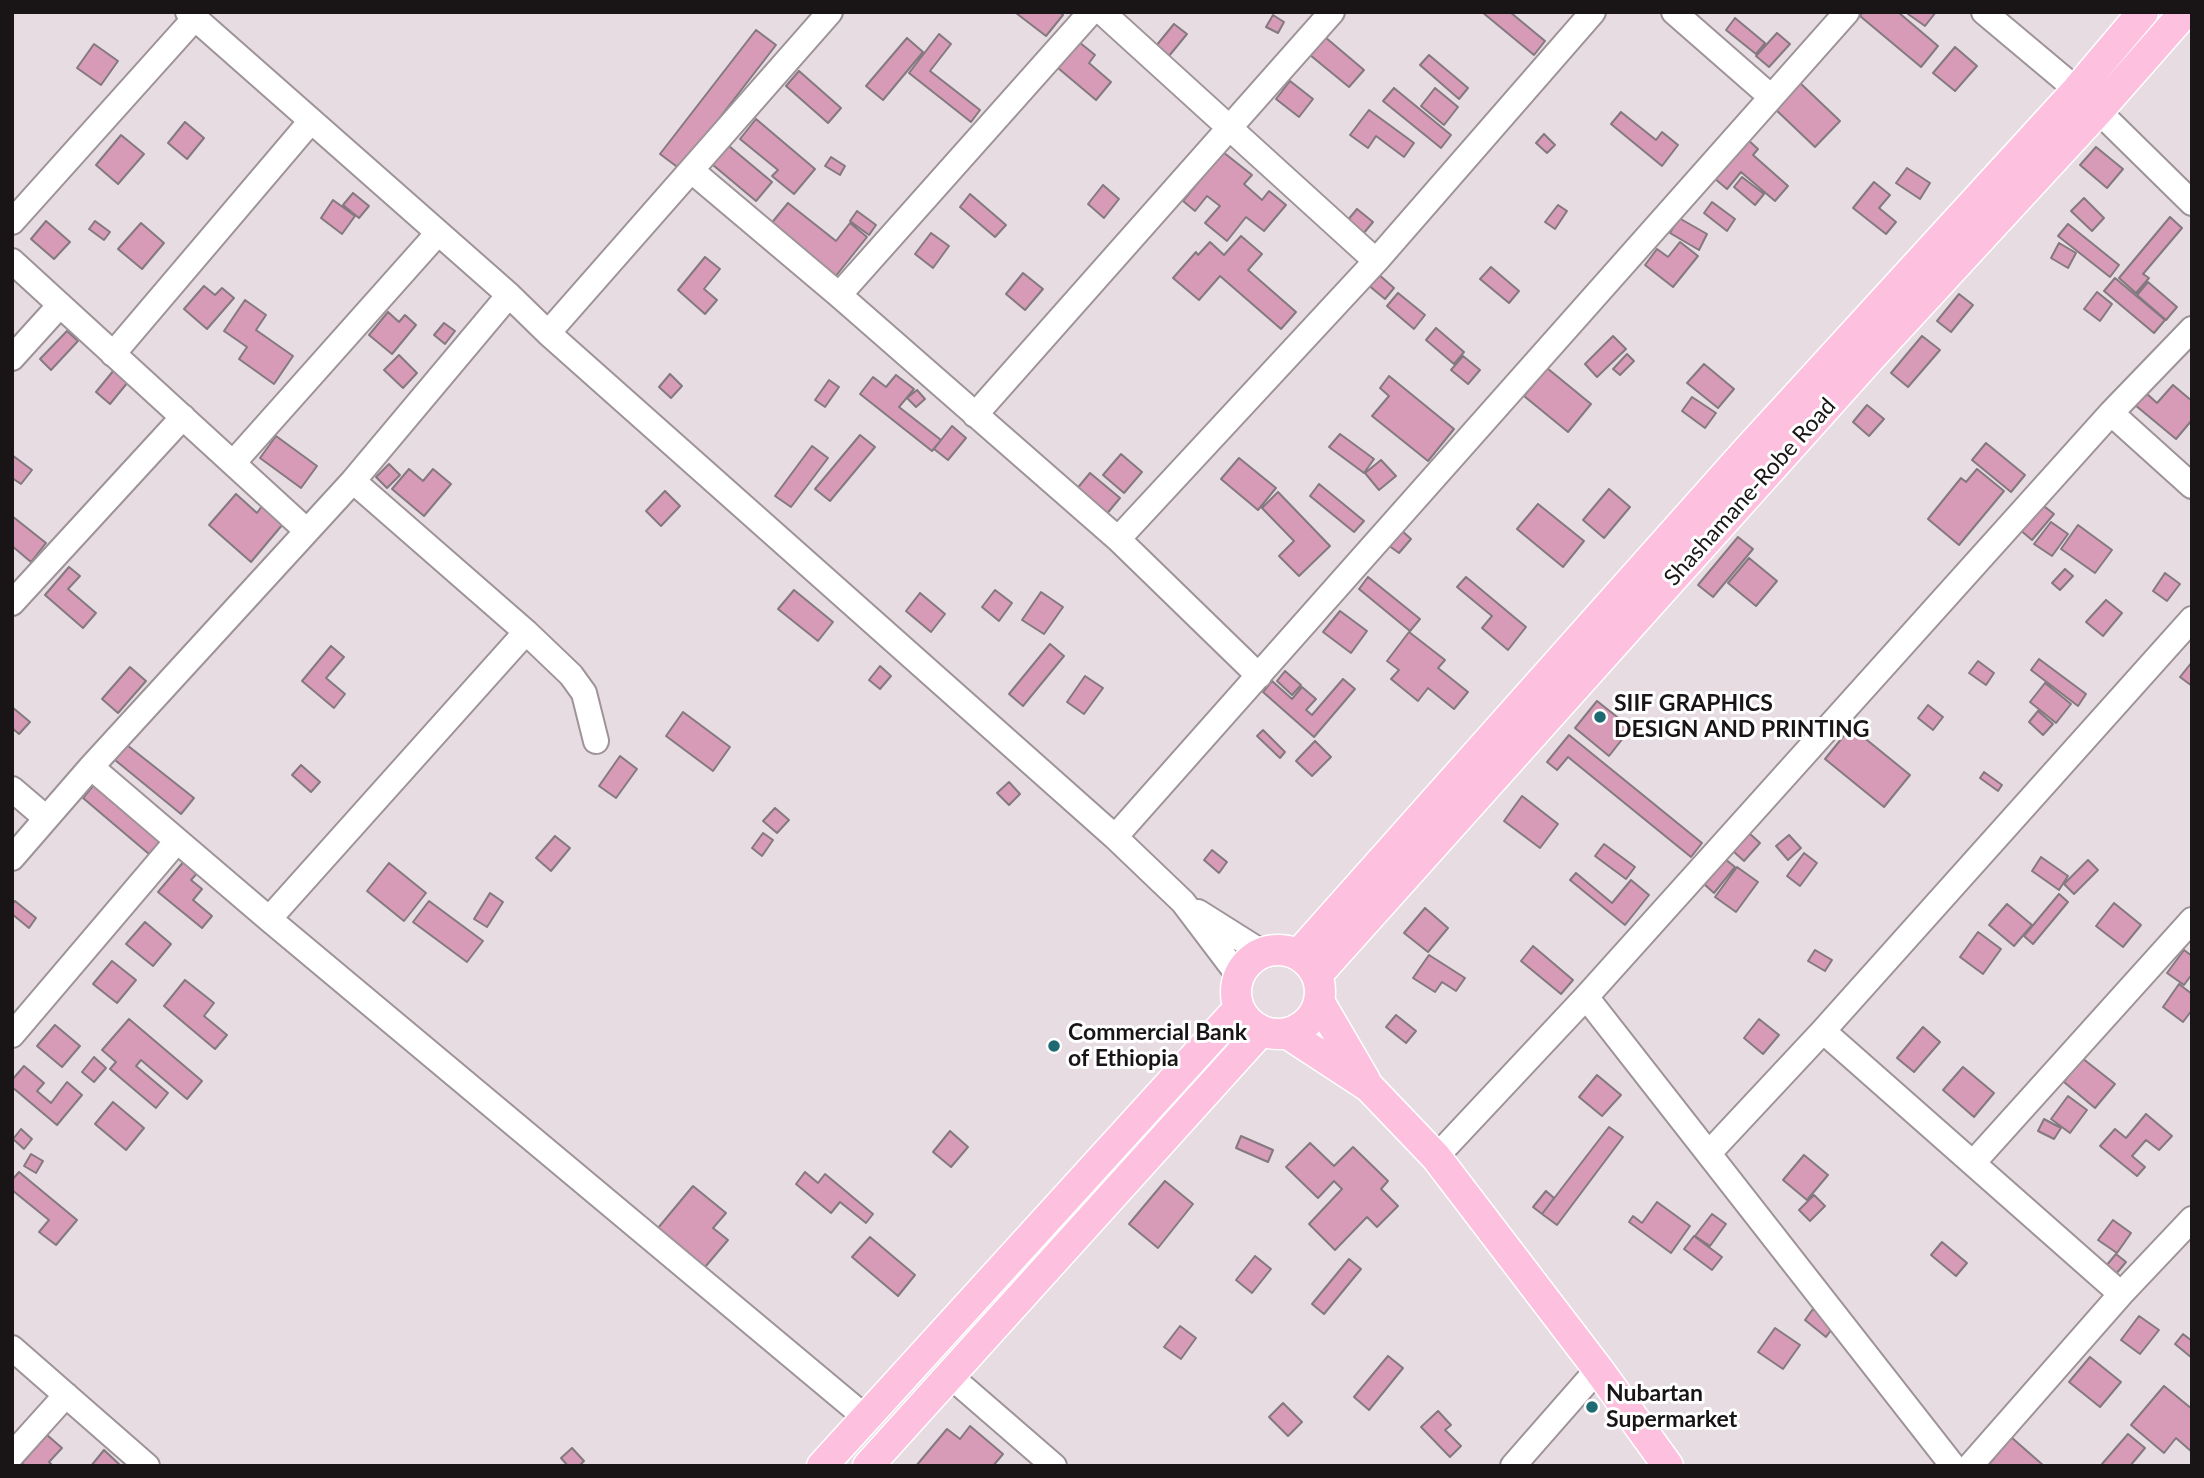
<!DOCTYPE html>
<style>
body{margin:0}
#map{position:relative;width:2204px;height:1478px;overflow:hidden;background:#e7dce1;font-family:Lato,sans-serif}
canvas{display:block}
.frame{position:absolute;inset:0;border:14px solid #191517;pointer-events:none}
</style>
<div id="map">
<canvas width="2204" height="1478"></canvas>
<div class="frame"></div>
</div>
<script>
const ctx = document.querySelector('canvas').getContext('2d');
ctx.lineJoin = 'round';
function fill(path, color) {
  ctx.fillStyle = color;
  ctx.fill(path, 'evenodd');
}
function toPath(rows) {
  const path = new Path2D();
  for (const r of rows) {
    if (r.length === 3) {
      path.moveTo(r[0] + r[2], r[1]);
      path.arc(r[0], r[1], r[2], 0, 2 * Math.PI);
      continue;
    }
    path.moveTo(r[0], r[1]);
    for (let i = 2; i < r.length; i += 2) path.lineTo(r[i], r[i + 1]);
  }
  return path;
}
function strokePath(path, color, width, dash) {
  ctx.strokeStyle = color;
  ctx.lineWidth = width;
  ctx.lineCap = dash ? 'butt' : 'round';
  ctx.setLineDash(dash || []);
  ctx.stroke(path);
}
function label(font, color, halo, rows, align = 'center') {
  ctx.font = font + ' Lato,sans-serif';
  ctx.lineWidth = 6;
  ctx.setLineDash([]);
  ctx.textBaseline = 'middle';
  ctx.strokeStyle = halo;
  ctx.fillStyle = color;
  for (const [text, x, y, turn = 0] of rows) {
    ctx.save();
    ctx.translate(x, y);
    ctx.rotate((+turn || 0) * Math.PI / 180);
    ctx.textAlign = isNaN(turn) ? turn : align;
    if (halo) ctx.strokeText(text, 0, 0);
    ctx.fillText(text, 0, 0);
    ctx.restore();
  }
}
const building = toPath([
 [1060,12,1063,15,1046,36,1016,13,1060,12],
 [1482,12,1510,12,1545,41,1534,55,1482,12],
 [1863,12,1898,12,1938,46,1921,67,1860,16,1863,12],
 [1910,12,1936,12,1925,26,1908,14,1910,12],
 [1273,15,1284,22,1278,33,1266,27,1273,15],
 [1735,18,1765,43,1756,54,1726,30,1735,18],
 [1174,24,1187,34,1169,56,1156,46,1174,24],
 [756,30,776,45,680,169,660,154,756,30],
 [1777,33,1790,44,1769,67,1756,56,1777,33],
 [939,34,951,44,930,71,980,110,971,122,909,73,939,34],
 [1325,37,1364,70,1349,87,1310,55,1325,37],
 [907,38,923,52,883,100,866,86,907,38],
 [1079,42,1095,55,1089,63,1111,82,1096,100,1058,68,1079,42],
 [94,44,118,61,101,85,77,68,94,44],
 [1955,47,1977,66,1955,91,1933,73,1955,47],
 [1429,55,1468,88,1459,99,1420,65,1429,55],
 [799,71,841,108,828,123,786,86,799,71],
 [1290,81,1313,99,1299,117,1276,99,1290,81],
 [1798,81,1840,121,1815,147,1773,107,1798,81],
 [1394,88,1451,135,1441,148,1383,101,1394,88],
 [1435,88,1458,107,1444,125,1421,106,1435,88],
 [1369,110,1414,143,1404,157,1376,136,1368,148,1350,135,1369,110],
 [1621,112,1656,140,1662,132,1678,145,1662,166,1611,124,1621,112],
 [756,119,815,169,794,194,772,176,778,170,740,139,756,119],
 [185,122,204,138,187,159,168,143,185,122],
 [1544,134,1555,145,1547,153,1536,143,1544,134],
 [121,135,144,154,118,184,96,165,121,135],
 [1747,139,1758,149,1753,155,1788,186,1775,201,1741,172,1727,189,1714,178,1747,139],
 [723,141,772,182,756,201,707,160,723,141],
 [2096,147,2123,169,2107,188,2080,165,2096,147],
 [1223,152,1252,175,1244,184,1262,200,1269,191,1286,205,1264,231,1246,217,1227,241,1205,223,1220,206,1207,196,1195,211,1183,201,1223,152],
 [831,157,845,166,840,175,825,166,831,157],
 [1907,168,1930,183,1920,199,1896,183,1907,168],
 [1742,177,1764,194,1755,205,1734,187,1742,177],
 [1874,182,1890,195,1879,208,1896,222,1886,234,1853,208,1874,182],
 [1103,185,1119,199,1104,218,1088,204,1103,185],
 [353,193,369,206,359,218,343,205,353,193],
 [970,194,1006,225,995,237,960,207,970,194],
 [2084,198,2104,218,2092,231,2071,211,2084,198],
 [333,200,355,216,342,234,321,218,333,200],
 [1712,202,1735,219,1727,231,1704,213,1712,202],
 [788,203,836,241,850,223,867,237,835,277,770,225,788,203],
 [1558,205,1567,211,1555,229,1545,222,1558,205],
 [1357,209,1373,222,1363,234,1347,221,1357,209],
 [857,211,876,225,869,235,850,221,857,211],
 [2170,217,2182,228,2143,274,2149,278,2136,293,2119,278,2170,217],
 [1679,218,1707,234,1699,250,1670,233,1679,218],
 [46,221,70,242,54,259,31,239,46,221],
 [95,221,110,232,104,240,89,229,95,221],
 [141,223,164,243,142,269,118,249,141,223],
 [2068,224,2119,265,2110,277,2058,236,2068,224],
 [931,233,949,246,933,268,915,254,931,233],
 [1241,236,1262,254,1248,270,1296,312,1281,329,1220,276,1199,300,1173,278,1196,252,1198,255,1210,242,1224,255,1241,236],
 [1680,242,1698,256,1673,287,1645,265,1657,249,1668,257,1680,242],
 [2059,243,2076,253,2068,268,2051,258,2059,243],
 [705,257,720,269,704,289,717,300,705,314,678,290,705,257],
 [1491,267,1519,291,1509,303,1480,279,1491,267],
 [1023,273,1043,289,1025,310,1006,294,1023,273],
 [1377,273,1394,288,1385,299,1367,284,1377,273],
 [2115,278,2165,320,2154,333,2104,291,2115,278],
 [2148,282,2177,307,2166,320,2137,295,2148,282],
 [204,286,215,295,222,288,234,298,207,329,184,309,204,286],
 [2097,292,2112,304,2100,321,2084,309,2097,292],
 [1398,293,1425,315,1414,329,1387,306,1398,293],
 [1959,294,1973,305,1951,332,1937,321,1959,294],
 [245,300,266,315,256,330,293,356,274,384,239,359,247,347,224,331,245,300],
 [388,312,399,322,405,315,416,325,392,354,369,335,388,312],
 [444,323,455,331,445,344,434,335,444,323],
 [1436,328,1464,352,1454,364,1426,340,1436,328],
 [67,331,78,341,51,370,40,359,67,331],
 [1613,336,1626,349,1597,377,1585,364,1613,336],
 [1922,336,1940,350,1908,387,1891,373,1922,336],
 [1627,354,1634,361,1620,375,1613,369,1627,354],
 [399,355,417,373,403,388,384,370,399,355],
 [1463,356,1480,370,1468,384,1451,370,1463,356],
 [1704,364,1734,389,1718,408,1687,383,1704,364],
 [1547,368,1591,404,1568,432,1524,396,1547,368],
 [114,370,128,382,110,404,96,392,114,370],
 [670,374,682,386,671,398,659,387,670,374],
 [896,375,914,389,899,407,941,440,932,451,860,394,873,377,886,387,896,375],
 [1389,376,1454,429,1428,461,1372,416,1389,396,1380,388,1389,376],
 [829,380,839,387,825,407,815,400,829,380],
 [2173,385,2192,401,2192,420,2176,439,2135,405,2146,393,2157,403,2173,385],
 [917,390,925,399,916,407,907,398,917,390],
 [1692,397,1716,413,1705,428,1682,411,1692,397],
 [1867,405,1884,419,1869,436,1853,422,1867,405],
 [952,426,966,438,948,460,934,449,952,426],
 [1340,434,1374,459,1364,473,1329,447,1340,434],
 [860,435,875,447,830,501,815,489,860,435],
 [276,436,317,466,301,488,260,458,276,436],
 [1986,443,2025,475,2011,492,1972,460,1986,443],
 [812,446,828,458,791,507,775,496,812,446],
 [1121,454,1142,472,1124,493,1103,475,1121,454],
 [12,455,32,470,21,484,12,478,12,455],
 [1239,458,1276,488,1258,510,1221,479,1239,458],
 [1381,460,1396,476,1379,490,1365,473,1381,460],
 [389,464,400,475,387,488,376,477,389,464],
 [409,469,423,481,433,469,451,484,424,516,392,489,409,469],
 [1977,469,2004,491,1959,545,1928,519,1961,478,1966,482,1977,469],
 [1090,473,1120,498,1105,516,1075,491,1090,473],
 [1319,484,1364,521,1354,532,1310,496,1319,484],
 [1609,489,1630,507,1604,538,1583,520,1609,489],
 [665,491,680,506,661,526,646,511,665,491],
 [1278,492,1330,546,1299,576,1279,556,1294,541,1262,508,1278,492],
 [236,494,257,513,262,506,283,524,251,562,209,525,236,494],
 [2040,503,2054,514,2032,540,2019,529,2040,503],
 [1538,504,1584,541,1563,567,1517,529,1538,504],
 [12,516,46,543,31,562,12,546,12,516],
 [2051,522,2068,534,2052,556,2034,544,2051,522],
 [2078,525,2112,550,2095,573,2061,549,2078,525],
 [1401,530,1411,539,1399,553,1388,545,1401,530],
 [1738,537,1753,549,1713,597,1698,585,1738,537],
 [1749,558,1777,581,1756,606,1728,583,1749,558],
 [69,567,80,576,68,589,96,613,83,628,45,595,69,567],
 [2065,569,2073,576,2060,590,2052,583,2065,569],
 [2165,573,2180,584,2167,601,2153,591,2165,573],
 [1368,577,1420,619,1410,631,1359,589,1368,577],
 [1466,577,1526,627,1508,650,1482,628,1492,616,1457,587,1466,577],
 [794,590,833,622,818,641,778,609,794,590],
 [995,590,1012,603,999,621,982,607,995,590],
 [1041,592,1063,607,1044,634,1022,620,1041,592],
 [920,593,945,614,931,632,906,611,920,593],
 [2106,600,2122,613,2103,636,2086,622,2106,600],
 [1340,611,1367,631,1351,653,1323,632,1340,611],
 [1409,632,1445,660,1438,668,1468,692,1454,709,1428,688,1418,701,1391,679,1399,670,1387,661,1409,632],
 [1050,644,1064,656,1023,706,1009,694,1050,644],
 [331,646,344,657,326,678,345,694,334,708,302,681,331,646],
 [2039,659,2086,694,2078,706,2031,670,2039,659],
 [1978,661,1994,673,1986,685,1969,673,1978,661],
 [2192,662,2192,686,2180,677,2192,662],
 [880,666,891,676,880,689,869,680,880,666],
 [130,667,146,681,118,713,102,699,130,667],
 [1285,671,1301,685,1292,695,1277,681,1285,671],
 [1085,676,1103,688,1084,714,1067,702,1085,676],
 [1343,679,1355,689,1314,737,1263,692,1272,681,1292,699,1302,687,1316,699,1306,710,1312,715,1343,679],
 [2045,683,2071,704,2056,723,2030,702,2045,683],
 [1597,701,1631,728,1609,756,1575,728,1597,701],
 [1928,705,1943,717,1933,730,1918,718,1928,705],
 [12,707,30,722,19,734,12,728,12,707],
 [2038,711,2053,724,2043,735,2029,722,2038,711],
 [683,712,730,747,713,771,666,736,683,712],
 [1851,727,1910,775,1884,807,1825,759,1851,727],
 [1263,730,1285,752,1280,758,1257,736,1263,730],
 [1569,735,1702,843,1691,857,1568,757,1557,770,1547,762,1569,735],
 [1315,741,1331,757,1312,776,1296,761,1315,741],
 [127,745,194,798,181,814,115,760,127,745],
 [620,756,637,769,616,798,599,786,620,756],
 [301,765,320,782,311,792,292,775,301,765],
 [1984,772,2002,785,1998,791,1980,778,1984,772],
 [97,781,163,838,149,854,83,798,97,781],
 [1009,782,1020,794,1009,805,997,793,1009,782],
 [1522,796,1558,824,1540,848,1504,821,1522,796],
 [775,808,789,820,777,833,763,821,775,808],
 [763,833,773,840,762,856,752,848,763,833],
 [1749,833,1760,843,1744,861,1733,851,1749,833],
 [1789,835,1801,848,1788,860,1776,846,1789,835],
 [555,836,570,848,551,871,536,858,555,836],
 [1604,844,1635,867,1626,879,1595,856,1604,844],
 [1212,850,1227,862,1219,873,1204,860,1212,850],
 [1804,853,1817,863,1800,886,1787,876,1804,853],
 [2041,857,2068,876,2059,890,2032,871,2041,857],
 [1725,859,1735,867,1714,893,1704,884,1725,859],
 [185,860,199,871,191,880,202,889,193,900,212,916,202,928,158,892,185,860],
 [2088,860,2098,870,2074,894,2064,884,2088,860],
 [389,863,426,893,404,921,367,891,389,863],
 [1737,867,1758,882,1736,912,1715,897,1737,867],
 [1576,873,1612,903,1631,880,1649,895,1625,925,1570,880,1576,873],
 [490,893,503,902,487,927,474,919,490,893],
 [2059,894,2068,902,2033,944,2024,936,2059,894],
 [15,901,36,918,29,928,12,914,12,904,15,901],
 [429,901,483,941,467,962,413,922,429,901],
 [2114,903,2141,925,2123,947,2096,926,2114,903],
 [2007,904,2032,925,2014,946,1989,925,2007,904],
 [1425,908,1448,928,1428,952,1404,933,1425,908],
 [145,922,171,944,153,966,126,944,145,922],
 [1978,932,2001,949,1983,974,1960,957,1978,932],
 [1533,946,1573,980,1561,994,1521,961,1533,946],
 [1815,950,1832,960,1825,971,1808,961,1815,950],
 [2184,950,2192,956,2192,974,2184,985,2167,973,2184,950],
 [1429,955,1465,978,1456,991,1442,982,1435,992,1413,978,1429,955],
 [112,961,136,980,117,1003,93,984,112,961],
 [185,980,214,1003,204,1016,227,1035,215,1049,164,1006,185,980],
 [2179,984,2192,994,2192,1010,2183,1022,2163,1007,2179,984],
 [1396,1015,1416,1031,1406,1043,1386,1027,1396,1015],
 [129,1019,202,1081,187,1099,141,1060,136,1066,168,1093,156,1108,110,1069,116,1062,102,1050,129,1019],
 [1759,1019,1779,1035,1763,1054,1744,1038,1759,1019],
 [55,1025,80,1046,62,1067,37,1046,55,1025],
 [1923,1027,1940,1042,1914,1072,1897,1058,1923,1027],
 [94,1057,106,1068,94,1082,82,1072,94,1057],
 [2082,1058,2115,1084,2095,1108,2064,1082,2082,1058],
 [24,1066,44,1083,37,1091,51,1103,67,1082,82,1095,57,1125,12,1087,12,1080,24,1066],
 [1963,1067,1994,1093,1974,1117,1943,1090,1963,1067],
 [1597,1075,1621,1095,1602,1116,1579,1097,1597,1075],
 [2068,1096,2087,1110,2070,1133,2051,1119,2068,1096],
 [113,1102,144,1128,126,1150,95,1124,113,1102],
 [2146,1114,2172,1136,2159,1150,2146,1140,2132,1156,2145,1167,2137,1176,2100,1146,2115,1129,2126,1138,2146,1114],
 [2044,1119,2061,1128,2054,1139,2038,1131,2044,1119],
 [1609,1127,1623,1137,1557,1225,1542,1214,1609,1127],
 [21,1129,32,1139,24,1149,13,1139,21,1129],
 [950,1131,968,1147,951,1167,933,1152,950,1131],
 [1241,1136,1273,1150,1268,1162,1236,1148,1241,1136],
 [1310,1143,1334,1166,1353,1147,1388,1181,1381,1189,1398,1206,1377,1227,1367,1217,1335,1250,1309,1224,1342,1189,1334,1181,1318,1198,1286,1167,1310,1143],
 [31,1154,43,1161,36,1173,24,1166,31,1154],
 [1804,1155,1828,1175,1807,1200,1783,1180,1804,1155],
 [19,1172,77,1220,56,1245,39,1232,49,1220,12,1190,12,1180,19,1172],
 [805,1172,818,1183,825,1174,873,1214,866,1223,840,1202,831,1213,796,1184,805,1172],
 [1165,1181,1193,1204,1158,1248,1129,1224,1165,1181],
 [693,1186,726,1213,713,1228,728,1240,700,1273,653,1234,693,1186],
 [1546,1191,1554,1198,1542,1214,1533,1207,1546,1191],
 [1814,1195,1825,1206,1810,1221,1799,1210,1814,1195],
 [1657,1202,1690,1226,1671,1253,1629,1222,1633,1216,1642,1223,1657,1202],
 [1712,1214,1726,1224,1710,1246,1695,1236,1712,1214],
 [2113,1220,2131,1233,2117,1253,2098,1240,2113,1220],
 [1694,1236,1722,1257,1712,1270,1684,1249,1694,1236],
 [870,1237,915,1275,898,1296,852,1257,870,1237],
 [1942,1242,1967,1263,1956,1276,1931,1255,1942,1242],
 [2116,1254,2126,1262,2116,1274,2106,1266,2116,1254],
 [1255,1256,1271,1269,1252,1293,1236,1280,1255,1256],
 [1349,1259,1361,1269,1324,1314,1312,1304,1349,1259],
 [1813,1309,1834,1326,1826,1337,1805,1320,1813,1309],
 [2139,1316,2159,1330,2140,1354,2121,1340,2139,1316],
 [1180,1326,1196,1338,1181,1359,1164,1347,1180,1326],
 [1775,1328,1800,1345,1783,1369,1758,1352,1775,1328],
 [2183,1334,2192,1341,2192,1358,2175,1344,2183,1334],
 [1388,1356,1403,1368,1369,1410,1354,1397,1388,1356],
 [2090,1357,2121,1382,2100,1407,2069,1382,2090,1357],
 [2164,1386,2192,1409,2192,1452,2176,1438,2164,1453,2131,1425,2164,1386],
 [1283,1403,1302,1422,1288,1436,1269,1417,1283,1403],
 [1438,1411,1451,1425,1445,1430,1461,1446,1450,1457,1421,1427,1438,1411],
 [970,1426,1003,1454,993,1466,916,1466,947,1429,960,1439,970,1426],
 [2128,1434,2145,1448,2130,1466,2104,1466,2102,1464,2128,1434],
 [47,1435,62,1448,49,1462,53,1466,25,1466,22,1463,47,1435],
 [2011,1437,2044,1466,1988,1466,2011,1437],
 [572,1448,584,1461,579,1466,568,1466,561,1458,572,1448],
 [104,1450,121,1466,91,1466,104,1450]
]);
const minor = toPath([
 [188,12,509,295,548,333,1115,837,1183,902,1239,976],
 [1102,12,1376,261],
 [1674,12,1770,96],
 [1984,12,2077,90,2192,203],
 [692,171,839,295,1118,539,1259,676],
 [12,222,195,18],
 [12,261,307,531],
 [839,295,1091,12],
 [548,333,830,12],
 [113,354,311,121],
 [12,358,60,305],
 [2111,413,2192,486],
 [975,415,1332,12],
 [234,462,438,233],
 [353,481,526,632,571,675,584,693,596,741],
 [1118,539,1376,261,1593,12],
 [12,603,183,417],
 [91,767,269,919,865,1417],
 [12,789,46,818],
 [1115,837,1847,12],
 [12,858,91,767,353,481,509,295],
 [1198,912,1263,953],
 [269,919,526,632],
 [1586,997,1953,1466],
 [1823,1031,2121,1294],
 [12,1035,177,841],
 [1709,1153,1823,1031,2192,619],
 [1436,1157,1586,997,2111,413,2192,329],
 [1973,1163,2192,920],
 [12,1348,147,1466],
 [949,1375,1054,1466],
 [12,1455,66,1395],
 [1513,1466,1598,1369],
 [1970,1466,2121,1294,2192,1219]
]);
const major = toPath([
 [1278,992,42],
 [1298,955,1744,454,2077,90,2143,12],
 [1317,975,1871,357,2098,111,2185,12],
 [1320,1003,1365,1080],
 [1288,1034,1369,1087,1436,1157,1598,1369,1668,1466],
 [822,1466,1239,1008],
 [868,1466,1261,1031]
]);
const markers = [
 [1600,717,7,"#1f6a72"],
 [1054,1046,7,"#1f6a72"],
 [1592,1407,7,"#1f6a72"]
];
const streetNames = [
 ["Shashamane-Robe Road",1750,492,-48]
];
const poiNames = [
 ["SIIF GRAPHICS",1614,704],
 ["DESIGN AND PRINTING",1614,730],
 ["Commercial Bank",1068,1033],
 ["of Ethiopia",1068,1059],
 ["Nubartan",1606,1394],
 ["Supermarket",1606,1420]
];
fill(building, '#d79bb8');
strokePath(building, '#83797e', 2);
strokePath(minor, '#9d9398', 28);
strokePath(major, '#fff', 33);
strokePath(minor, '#fff', 24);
strokePath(major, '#fdc0df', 30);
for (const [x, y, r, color] of markers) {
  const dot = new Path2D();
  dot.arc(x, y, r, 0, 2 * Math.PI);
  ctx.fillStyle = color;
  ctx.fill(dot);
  strokePath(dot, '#fff', 2.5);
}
label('23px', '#191517', '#fff', streetNames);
label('bold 23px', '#191517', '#fff', poiNames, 'left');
</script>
